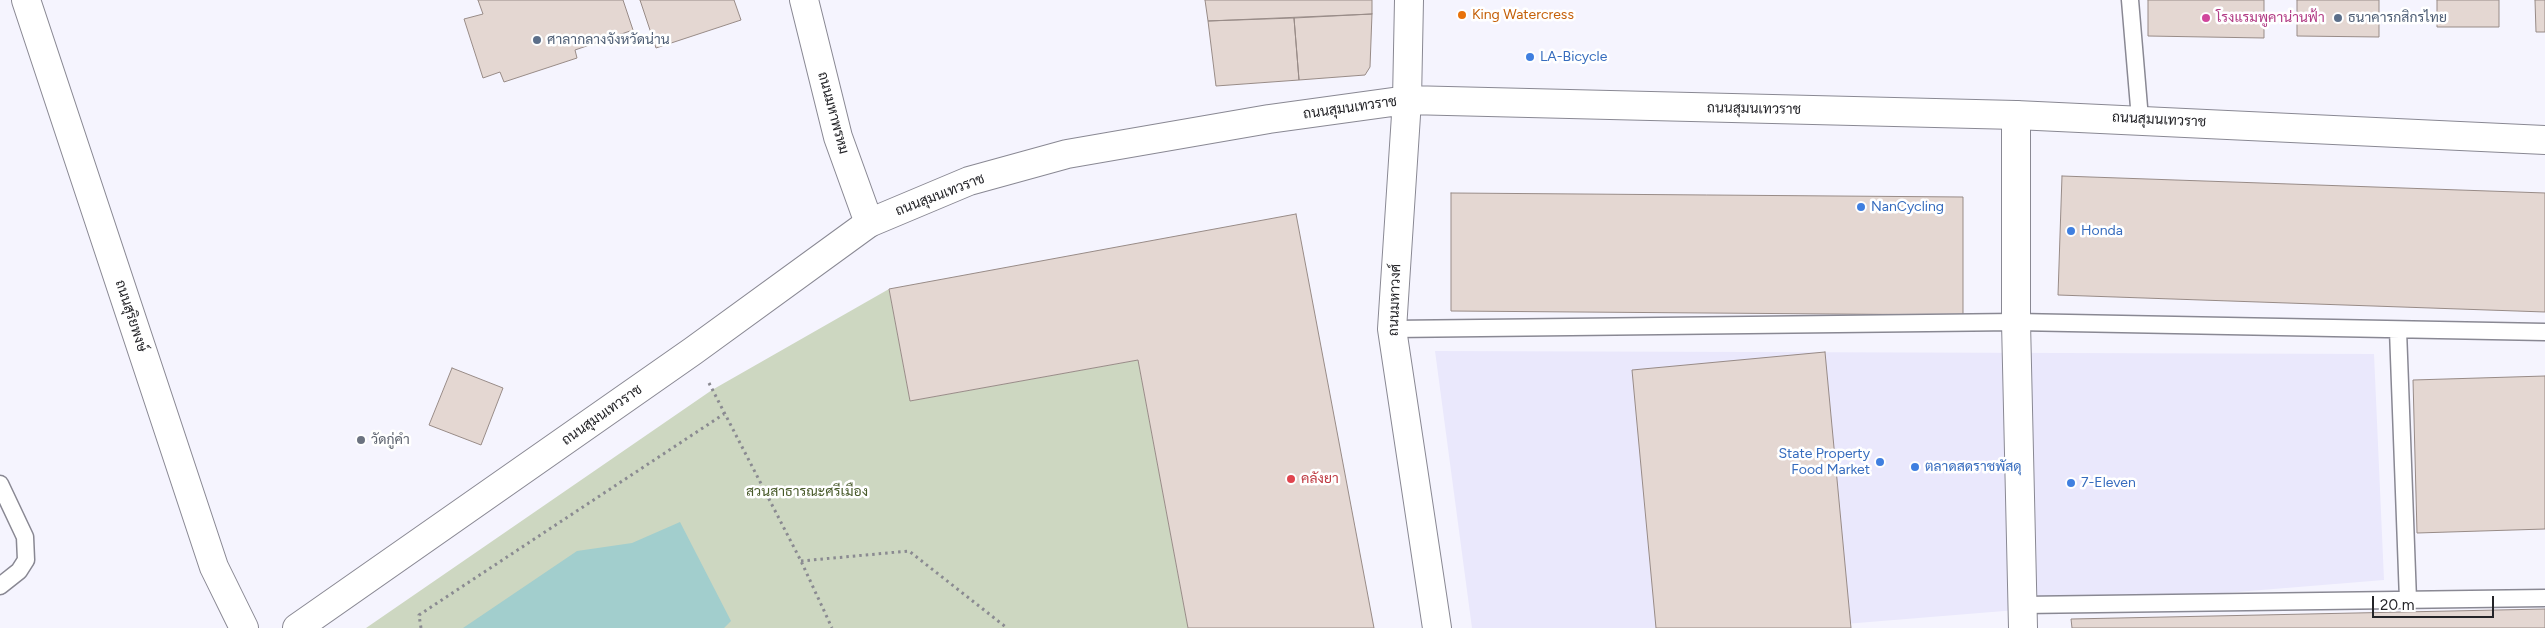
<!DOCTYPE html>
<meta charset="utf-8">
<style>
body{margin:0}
#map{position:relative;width:2545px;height:628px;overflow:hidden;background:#f5f4fe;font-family:Figtree,sans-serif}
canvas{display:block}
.scale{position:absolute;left:2372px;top:596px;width:122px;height:22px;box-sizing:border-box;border:2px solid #242428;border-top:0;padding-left:6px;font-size:15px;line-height:18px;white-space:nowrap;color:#242428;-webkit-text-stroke:4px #fff;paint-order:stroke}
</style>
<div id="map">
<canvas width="2545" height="628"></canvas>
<div class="scale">20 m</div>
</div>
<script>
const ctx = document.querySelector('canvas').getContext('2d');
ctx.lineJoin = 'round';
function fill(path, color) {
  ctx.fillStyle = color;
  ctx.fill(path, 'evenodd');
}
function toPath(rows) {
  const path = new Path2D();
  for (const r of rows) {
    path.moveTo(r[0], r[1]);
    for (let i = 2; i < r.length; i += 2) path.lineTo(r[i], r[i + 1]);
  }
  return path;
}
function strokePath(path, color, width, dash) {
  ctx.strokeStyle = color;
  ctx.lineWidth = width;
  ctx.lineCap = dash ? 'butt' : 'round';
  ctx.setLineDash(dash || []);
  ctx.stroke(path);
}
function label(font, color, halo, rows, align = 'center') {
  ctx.font = font + ' Figtree,Sarabun,sans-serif';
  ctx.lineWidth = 5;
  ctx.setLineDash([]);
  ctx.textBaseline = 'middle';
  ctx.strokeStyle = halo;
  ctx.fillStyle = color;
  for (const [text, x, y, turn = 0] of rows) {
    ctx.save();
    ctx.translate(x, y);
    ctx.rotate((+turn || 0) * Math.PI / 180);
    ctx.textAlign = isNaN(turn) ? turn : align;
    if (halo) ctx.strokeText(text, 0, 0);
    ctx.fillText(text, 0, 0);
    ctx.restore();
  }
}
const built = toPath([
 [1435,351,2374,354,2384,580,1796,628,1472,628]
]);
const green = toPath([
 [889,289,910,401,1138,360,1188,628,366,628,712,390]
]);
const water = toPath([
 [680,522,731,621,724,628,463,628,577,551,632,543]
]);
const building = toPath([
 [478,0,623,0,633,30,575,50,577,58,504,82,500,72,483,78,464,19,483,14,478,0],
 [640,0,734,0,741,20,656,48,640,0],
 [1205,0,1372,0,1372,14,1208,21,1205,0],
 [2148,0,2264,0,2264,38,2148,36,2148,0],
 [2297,0,2379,0,2379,37,2297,36,2297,0],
 [2437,0,2499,0,2499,27,2437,27,2437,0],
 [2535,0,2545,0,2545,32,2536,32,2535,0],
 [1372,14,1370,67,1365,75,1299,80,1294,18,1372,14],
 [1294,18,1299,80,1216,86,1208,21,1294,18],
 [2062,176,2545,193,2545,312,2058,295,2062,176],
 [1451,193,1963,197,1963,315,1451,311,1451,193],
 [1296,214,1374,628,1188,628,1138,360,910,401,889,289,1296,214],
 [1825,352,1851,628,1656,628,1632,370,1825,352],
 [452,368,503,388,481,445,429,425,452,368],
 [2545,376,2545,529,2417,533,2413,380,2545,376],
 [2545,609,2545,628,2072,628,2071,619,2545,609]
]);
const path = toPath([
 [709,383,801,561,832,628],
 [801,561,909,551,1007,628],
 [421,628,419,615,724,414]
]);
const lane = toPath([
 [2130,0,2140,119],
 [1392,329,2016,322,2545,332],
 [2398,330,2408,600],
 [0,484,25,537,26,560,19,571,0,586],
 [2023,605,2545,598]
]);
const street = toPath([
 [26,0,214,567,244,628],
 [804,0,838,137,869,223],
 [2016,115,2016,322,2023,628]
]);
const secondary = toPath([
 [1409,0,1407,100,1392,329,1437,628],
 [297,628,693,351,869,223,969,181,1067,154,1269,119,1407,100,2016,115,2545,140]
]);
const markers = [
 [1462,15,5,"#e8710a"],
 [2206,18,5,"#d1479c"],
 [2338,18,5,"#5c6f8a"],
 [537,40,5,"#5c6f8a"],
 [1530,57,5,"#3f7fe0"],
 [1861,207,5,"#3f7fe0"],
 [2071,231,5,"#3f7fe0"],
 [361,440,5,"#6b7280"],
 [1880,462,5,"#3f7fe0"],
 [1915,467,5,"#3f7fe0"],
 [1291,479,5,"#e0444e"],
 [2071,483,5,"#3f7fe0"]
];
const foodNames = [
 ["King Watercress",1472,15]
];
const hotelNames = [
 ["โรงแรมพูคาน่านฟ้า",2216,18]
];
const serviceNames = [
 ["ธนาคารกสิกรไทย",2348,18],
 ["ศาลากลางจังหวัดน่าน",547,40]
];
const shopNames = [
 ["LA-Bicycle",1540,57],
 ["NanCycling",1871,207],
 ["Honda",2081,231],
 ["State Property",1870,454,"right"],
 ["Food Market",1870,470,"right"],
 ["ตลาดสดราชพัสดุ",1925,467],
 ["7-Eleven",2081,483]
];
const streetNames = [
 ["ถนนสุมนเทวราช",1350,108,-8],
 ["ถนนสุมนเทวราช",1754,109,1],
 ["ถนนมหาพรหม",833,113,75],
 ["ถนนสุมนเทวราช",2159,120,3],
 ["ถนนสุมนเทวราช",940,195,-21],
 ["ถนนมหาวงศ์",1395,300,-88],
 ["ถนนสุริยพงษ์",131,316,72],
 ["ถนนสุมนเทวราช",602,415,-35]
];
const worshipNames = [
 ["วัดกู่คำ",371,440]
];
const healthNames = [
 ["คลังยา",1301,479]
];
const parkNames = [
 ["สวนสาธารณะศรีเมือง",807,492]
];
fill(built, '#eae8fc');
fill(green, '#cdd7c1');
fill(water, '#a2cecd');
fill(building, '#e4d7d2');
strokePath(building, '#988b87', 1);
strokePath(lane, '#898893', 19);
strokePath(street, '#898893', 30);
strokePath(secondary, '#898893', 30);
strokePath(path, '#8a8a91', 3, [2.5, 4]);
strokePath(lane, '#fff', 16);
strokePath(street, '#fff', 28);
strokePath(secondary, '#fff', 28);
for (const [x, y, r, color] of markers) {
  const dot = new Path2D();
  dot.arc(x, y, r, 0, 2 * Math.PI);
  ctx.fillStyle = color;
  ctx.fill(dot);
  strokePath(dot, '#fff', 2);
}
label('14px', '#c56008', '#fff', foodNames, 'left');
label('14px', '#b23c85', '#fff', hotelNames, 'left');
label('14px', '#4e5e75', '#fff', serviceNames, 'left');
label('14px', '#366cbe', '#fff', shopNames, 'left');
label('14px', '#242428', '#fff', streetNames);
label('14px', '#5b616d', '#fff', worshipNames, 'left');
label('14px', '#be3a42', '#fff', healthNames, 'left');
label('14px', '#495b2b', '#fff', parkNames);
</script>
